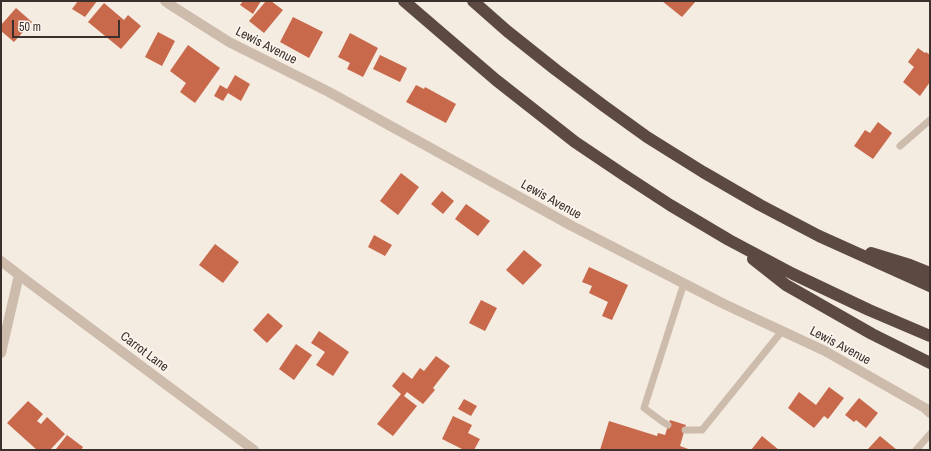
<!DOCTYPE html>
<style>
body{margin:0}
#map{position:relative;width:931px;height:451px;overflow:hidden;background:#f4ebe1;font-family:"Archivo Narrow",sans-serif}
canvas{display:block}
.frame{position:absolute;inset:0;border:2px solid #3b302b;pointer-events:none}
.scale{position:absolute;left:12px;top:20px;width:108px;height:18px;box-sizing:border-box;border:2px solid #3b302b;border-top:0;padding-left:5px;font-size:12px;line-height:14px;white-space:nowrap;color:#3b302b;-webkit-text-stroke:3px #fbf5ee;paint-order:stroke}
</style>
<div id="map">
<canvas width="931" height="451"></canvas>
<div class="frame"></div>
<div class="scale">50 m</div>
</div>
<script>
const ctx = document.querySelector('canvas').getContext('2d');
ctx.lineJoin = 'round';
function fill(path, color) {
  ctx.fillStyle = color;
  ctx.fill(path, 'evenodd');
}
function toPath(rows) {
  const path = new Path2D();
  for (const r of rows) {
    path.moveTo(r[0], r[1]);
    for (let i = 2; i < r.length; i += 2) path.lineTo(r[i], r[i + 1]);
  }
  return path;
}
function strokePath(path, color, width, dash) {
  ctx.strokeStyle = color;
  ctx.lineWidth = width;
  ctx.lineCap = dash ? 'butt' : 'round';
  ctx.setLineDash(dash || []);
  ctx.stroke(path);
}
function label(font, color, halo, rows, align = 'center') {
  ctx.font = font + ' "Archivo Narrow",sans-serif';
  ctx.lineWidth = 3.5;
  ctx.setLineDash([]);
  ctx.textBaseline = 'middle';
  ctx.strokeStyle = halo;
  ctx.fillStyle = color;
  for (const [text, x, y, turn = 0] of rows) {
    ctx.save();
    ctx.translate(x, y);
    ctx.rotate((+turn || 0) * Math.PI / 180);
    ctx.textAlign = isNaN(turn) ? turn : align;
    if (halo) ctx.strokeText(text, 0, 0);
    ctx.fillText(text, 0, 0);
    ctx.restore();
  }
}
const building = toPath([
 [78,1,97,1,85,17,72,9],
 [243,1,261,1,253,14,240,5],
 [266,1,271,1,283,10,264,33,249,21],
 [662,1,696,1,682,17],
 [104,3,124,20,128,15,141,26,121,49,88,22],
 [16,8,32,22,14,42,1,31,1,25],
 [293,17,323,32,309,58,280,42],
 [158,32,175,41,162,66,145,57],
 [350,33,378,48,363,77,347,69,350,63,338,57],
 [188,45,220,68,195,103,180,92,186,83,170,71],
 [918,48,925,53,926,52,930,55,930,82,920,96,903,82,914,67,908,62],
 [380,55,407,68,400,82,373,69],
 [235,75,250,84,241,101,228,93,223,101,214,96,220,85,227,89],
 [416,85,424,89,425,87,456,104,446,123,406,102],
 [878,122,892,133,873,159,854,146,865,130,870,133],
 [401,173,419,187,398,215,380,201],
 [442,191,454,201,443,214,431,204],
 [466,204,490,221,478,236,455,219],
 [374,235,392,245,385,256,368,247],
 [215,244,239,262,223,283,199,265],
 [524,250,542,265,523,285,506,270],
 [589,267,628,285,612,320,602,316,608,302,589,293,592,286,582,282],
 [481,300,497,308,485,331,469,323],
 [268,313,283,326,267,343,253,330],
 [319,331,349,352,333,376,316,365,325,352,311,343],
 [296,344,312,355,294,380,279,369],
 [436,356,450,366,433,388,435,390,423,404,407,392,404,396,417,406,393,436,377,424,401,394,392,386,403,372,412,379,420,368,424,371],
 [829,387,844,398,828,419,824,416,814,428,788,408,799,392,816,405],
 [859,398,878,413,866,428,856,420,854,422,845,415],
 [464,399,477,406,471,416,458,409],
 [28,401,43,414,37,421,41,424,47,417,65,434,50,450,37,450,7,423],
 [453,416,472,425,468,433,480,439,474,450,464,450,442,439],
 [670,420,686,425,680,446,691,450,600,450,609,421,657,436,658,433,665,435],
 [67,435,83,447,81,450,58,450,56,449],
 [762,436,779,450,751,450],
 [880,436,897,450,870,450,868,449]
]);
const service = toPath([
 [900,146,930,120],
 [668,425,663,422,644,408,684,283],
 [685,430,702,430,782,331],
 [916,450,930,434]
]);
const minor = toPath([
 [165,1,169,4,229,42,329,92,572,226,724,304,825,351,925,408,930,413],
 [1,261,19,275,1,353],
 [19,275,254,450]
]);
const motorway = toPath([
 [404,1,496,80,575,142,624,175,670,205,729,240,793,274,869,310,930,336],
 [473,1,507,31,556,70,604,106,647,137,703,172,760,205,819,236,930,286],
 [871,253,910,265,930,273],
 [753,259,786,285,872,334,930,363]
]);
const streetNames = [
 ["Lewis Avenue",266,46,27],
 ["Lewis Avenue",551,200,29],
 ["Lewis Avenue",840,346,28],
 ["Carrot Lane",144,352,37]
];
fill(building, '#c8694b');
strokePath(service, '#cdbbac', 7);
strokePath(minor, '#cdbbac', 10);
strokePath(motorway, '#5c4a42', 12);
label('13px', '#3b302b', '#fbf5ee', streetNames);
</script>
